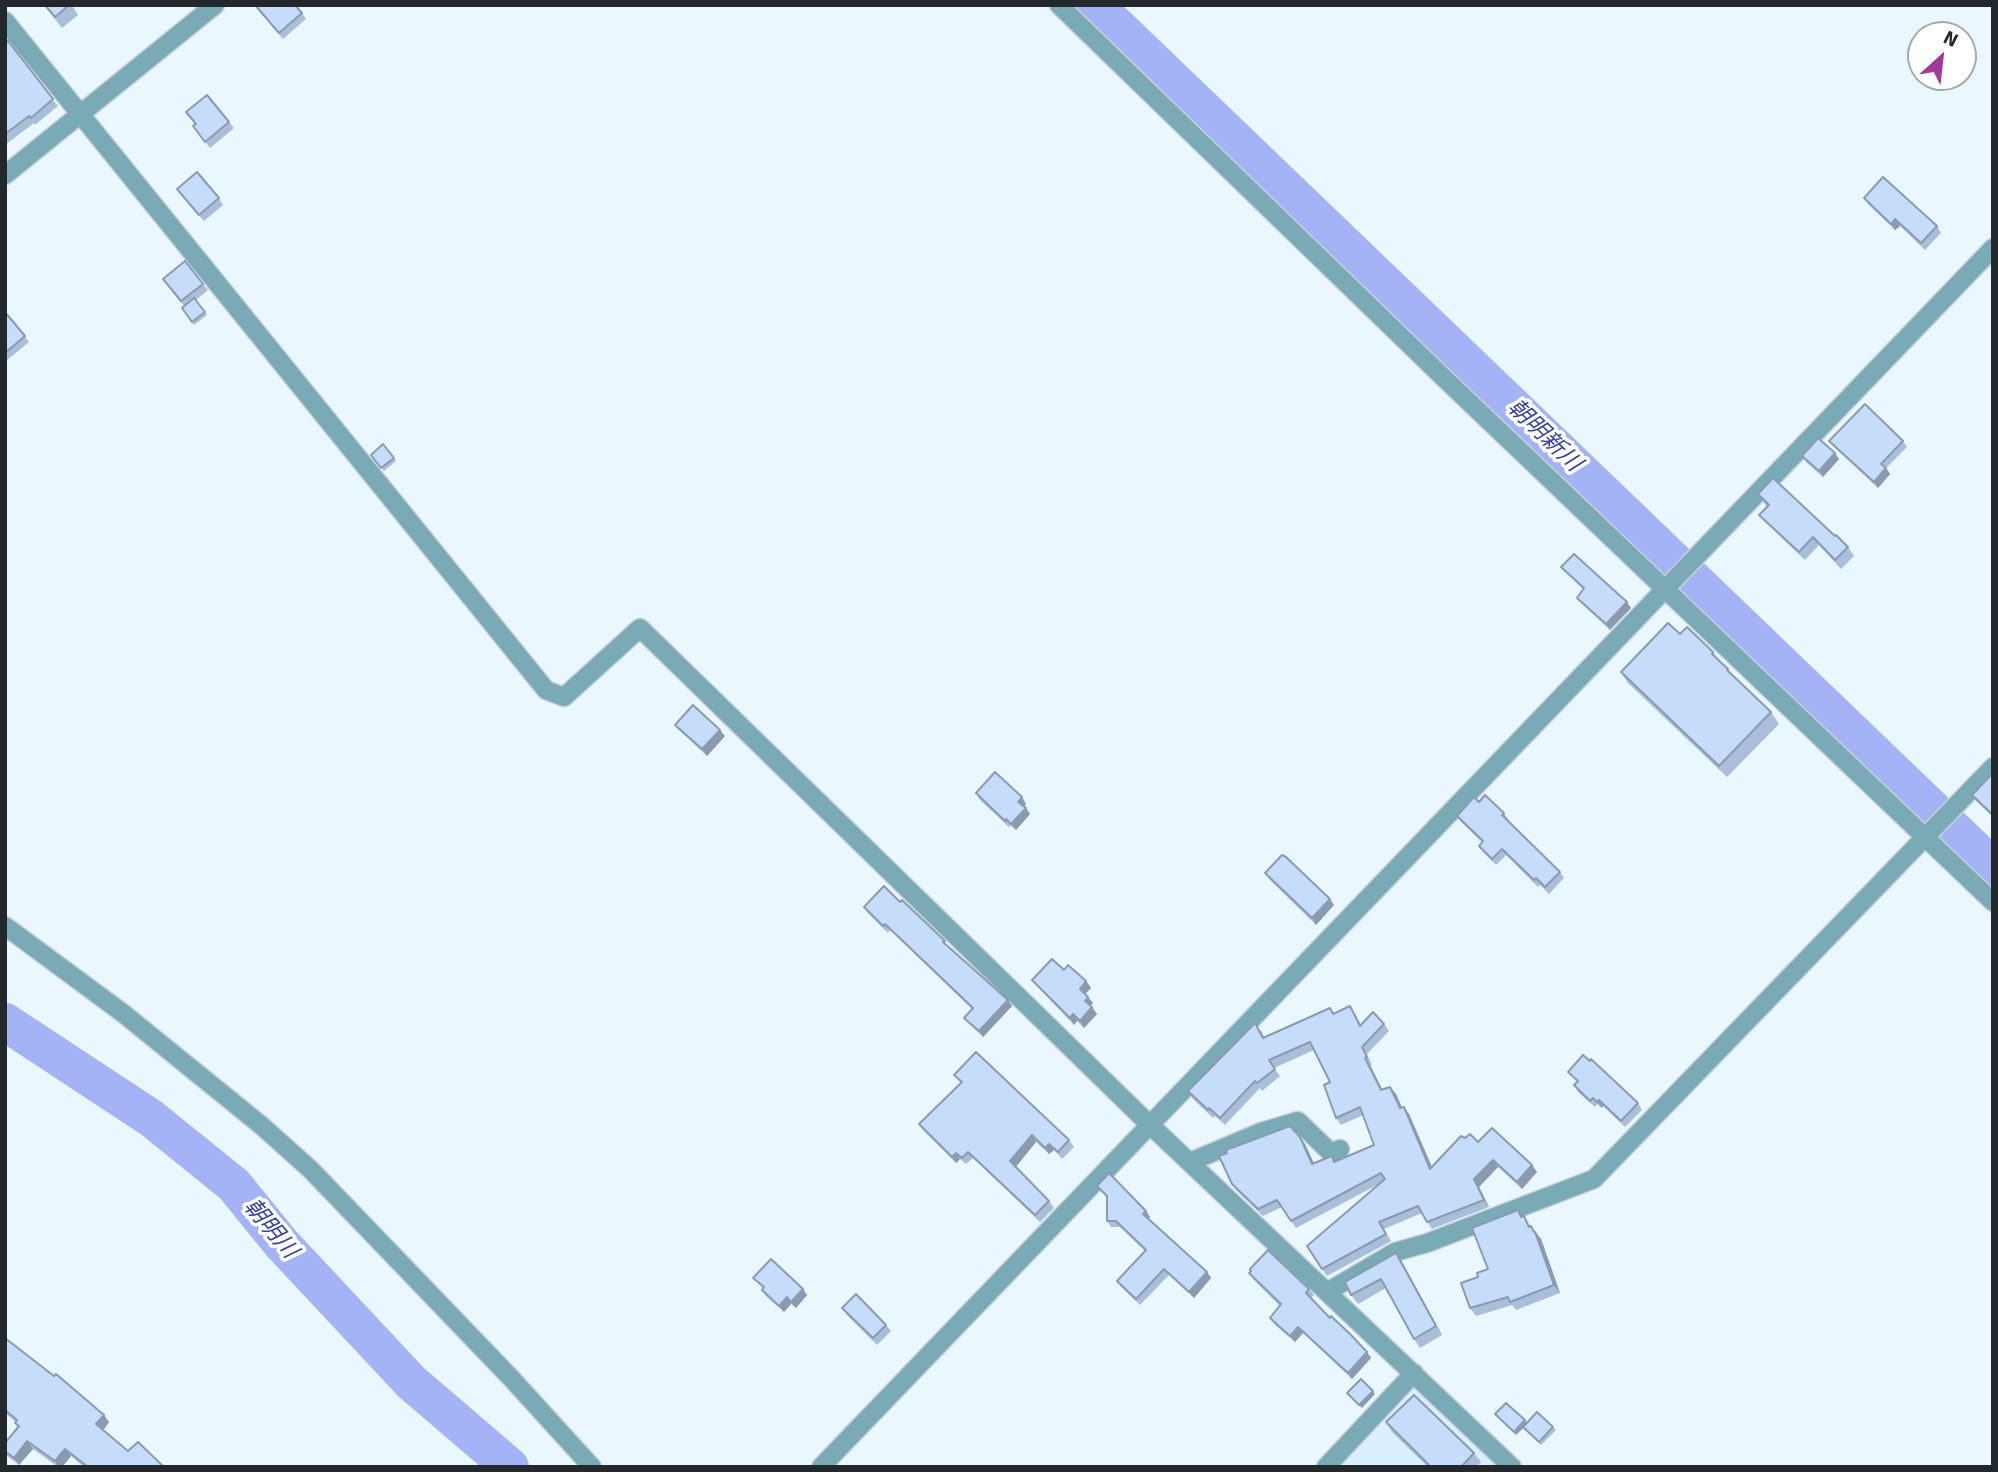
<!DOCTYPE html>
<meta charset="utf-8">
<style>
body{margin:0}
#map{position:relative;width:1998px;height:1472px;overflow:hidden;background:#ebf7ff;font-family:Signika,sans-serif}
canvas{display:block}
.frame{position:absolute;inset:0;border:7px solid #22282b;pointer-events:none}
.north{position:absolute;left:1907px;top:21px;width:70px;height:70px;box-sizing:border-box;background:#fff;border:2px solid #a7a9aa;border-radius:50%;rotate:27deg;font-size:19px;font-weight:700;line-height:28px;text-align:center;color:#22282b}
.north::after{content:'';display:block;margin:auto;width:24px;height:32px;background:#a33899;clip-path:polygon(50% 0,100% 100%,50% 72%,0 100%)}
</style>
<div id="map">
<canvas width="1998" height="1472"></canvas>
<div class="frame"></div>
<div class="north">N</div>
</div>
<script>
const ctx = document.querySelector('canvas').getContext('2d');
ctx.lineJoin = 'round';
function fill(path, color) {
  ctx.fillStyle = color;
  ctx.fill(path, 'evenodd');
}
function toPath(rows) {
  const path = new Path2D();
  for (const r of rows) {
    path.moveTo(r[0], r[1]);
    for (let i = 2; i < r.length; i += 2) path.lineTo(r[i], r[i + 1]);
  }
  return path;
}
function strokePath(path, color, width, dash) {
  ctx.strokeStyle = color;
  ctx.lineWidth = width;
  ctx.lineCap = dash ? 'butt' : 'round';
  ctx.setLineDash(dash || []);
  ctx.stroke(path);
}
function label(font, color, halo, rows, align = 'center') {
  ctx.font = font + ' Signika,"Noto Sans JP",sans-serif';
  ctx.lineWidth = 7;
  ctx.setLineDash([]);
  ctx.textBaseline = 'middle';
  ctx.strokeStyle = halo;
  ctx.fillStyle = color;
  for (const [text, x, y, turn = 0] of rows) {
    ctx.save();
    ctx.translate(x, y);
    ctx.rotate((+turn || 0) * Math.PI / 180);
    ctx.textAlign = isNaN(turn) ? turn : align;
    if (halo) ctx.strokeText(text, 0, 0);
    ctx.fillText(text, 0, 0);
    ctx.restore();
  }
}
const built = toPath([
 [1413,1385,1498,1467,1334,1467]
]);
const river = toPath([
 [1095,5,1993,867],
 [5,1022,151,1118,234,1185,281,1243,411,1382,510,1467]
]);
const minor = toPath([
 [5,21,546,690,564,697,640,628,1149,1124,1512,1467],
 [5,175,215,5],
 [5,926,124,1014,262,1126,311,1170,511,1378,592,1467],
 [1190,1162,1261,1132,1298,1121,1331,1153,1340,1149],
 [1327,1292,1395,1252,1427,1243,1594,1179,1993,767],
 [821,1467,1993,248],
 [1326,1467,1414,1373]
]);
const tertiary = toPath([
 [1059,5,1445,379,1993,902]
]);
const wall = toPath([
 [44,5,72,5,78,15,62,28],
 [255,5,302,13,306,19,283,39],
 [5,44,58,106,35,125,34,123,5,145],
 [186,112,229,122,234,128,210,148,193,126,196,124],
 [177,189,219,198,223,205,204,221],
 [1864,198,1937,226,1941,233,1925,250,1900,226,1895,230,1868,204],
 [163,279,203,284,208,290,196,300,207,315,194,325,182,308,184,306],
 [5,312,29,342,6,361,5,360],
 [1829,441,1903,441,1907,447,1886,468,1890,474,1878,488,1833,446],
 [383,444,396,461,384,471,371,455],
 [1835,453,1839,459,1823,477,1807,463,1802,456],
 [1758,494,1835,536,1848,547,1854,556,1841,569,1819,545,1805,560,1766,523,1759,515,1767,507],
 [1561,567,1631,608,1610,630,1581,603,1577,598,1583,589,1565,572],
 [1680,634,1713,652,1733,677,1771,712,1779,724,1727,777,1628,683,1621,672],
 [675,725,725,736,707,756,680,731],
 [1993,773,1993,817,1976,801,1972,795],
 [976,793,1022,797,1026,804,1024,807,1030,814,1016,830,1011,826,1009,827,980,800],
 [1479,802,1504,813,1508,819,1507,820,1560,872,1564,878,1549,894,1540,885,1538,887,1506,855,1496,865,1483,852,1479,846,1482,842,1461,822,1457,816],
 [1265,873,1334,905,1316,925,1269,879],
 [900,902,1008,1000,1012,1006,983,1037,969,1024,964,1018,972,1009,890,930,888,933,868,913,864,907],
 [1064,970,1086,981,1091,988,1085,994,1093,1003,1090,1006,1097,1014,1084,1028,1077,1021,1074,1025,1037,986,1032,980],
 [1330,1008,1334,1013,1355,1013,1361,1025,1384,1024,1389,1031,1367,1054,1372,1065,1370,1065,1382,1090,1390,1087,1396,1094,1402,1107,1409,1114,1432,1168,1465,1138,1478,1142,1537,1172,1522,1189,1498,1167,1479,1187,1489,1207,1432,1229,1422,1213,1384,1229,1391,1241,1327,1276,1307,1246,1379,1184,1296,1228,1282,1207,1263,1216,1237,1191,1232,1184,1305,1144,1314,1163,1336,1161,1374,1145,1363,1115,1341,1125,1336,1118,1330,1082,1314,1050,1274,1068,1280,1076,1262,1091,1260,1088,1225,1125,1215,1116,1213,1118,1193,1099,1188,1091,1261,1030,1264,1037],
 [1568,1072,1638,1103,1642,1110,1625,1127,1603,1106,1602,1108,1597,1104,1595,1107,1578,1092,1574,1085,1577,1082],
 [954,1075,1069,1140,1074,1147,1062,1159,1054,1150,1049,1154,1036,1142,1015,1167,1049,1201,1054,1208,1040,1222,973,1158,966,1164,960,1159,956,1163,923,1130,919,1124,961,1083],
 [1097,1186,1146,1211,1150,1217,1148,1219,1207,1272,1211,1278,1194,1298,1169,1275,1140,1305,1121,1287,1117,1281,1145,1251,1120,1227,1111,1227,1107,1221,1107,1198],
 [1523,1217,1541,1239,1560,1293,1516,1310,1512,1305,1476,1316,1470,1308,1478,1277,1488,1269],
 [1402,1262,1442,1335,1420,1348,1414,1339,1386,1288,1358,1304,1351,1295],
 [1249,1273,1309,1289,1314,1295,1311,1298,1371,1358,1352,1379,1303,1333,1295,1342,1274,1324,1270,1318,1280,1306,1253,1279],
 [753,1278,803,1289,807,1295,796,1308,791,1304,784,1312,766,1296,762,1290,763,1288],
 [842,1308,886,1325,891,1331,877,1345,847,1315],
 [5,1336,7,1339,104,1415,109,1422,103,1430,128,1451,164,1467,84,1467,71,1456,62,1467,58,1467,33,1449,19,1465,6,1455,5,1453,5,1443,18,1428,15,1423,16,1422,5,1413],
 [1495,1414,1525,1420,1526,1423,1553,1427,1556,1430,1541,1445,1523,1428,1516,1435],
 [1386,1422,1474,1453,1481,1462,1476,1467,1428,1467,1392,1432]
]);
const shadedWall = toPath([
 [1895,219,1900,226,1895,230,1891,224],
 [1835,453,1839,459,1823,477,1819,471],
 [1886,468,1890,474,1878,488,1874,482],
 [1627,602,1631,608,1610,630,1606,624],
 [720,730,725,736,707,756,702,749],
 [1022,797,1026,804,1023,808,1018,802],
 [1026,808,1030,814,1016,830,1011,824],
 [1330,899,1334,905,1316,925,1312,918],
 [1086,981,1091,988,1084,995,1080,989],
 [1088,997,1093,1003,1089,1007,1085,1001],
 [1008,1000,1012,1006,983,1037,979,1031],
 [1092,1007,1097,1014,1084,1028,1080,1021],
 [1073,1014,1077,1021,1074,1025,1070,1018],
 [1365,1058,1370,1065,1386,1097,1381,1090],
 [1390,1087,1396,1094,1405,1115,1400,1108],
 [1599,1100,1603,1106,1602,1108,1597,1102],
 [1404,1107,1409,1114,1436,1176,1430,1169],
 [1032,1135,1036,1142,1015,1168,1010,1161],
 [1300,1137,1305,1144,1317,1171,1312,1164],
 [1049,1144,1054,1150,1049,1154,1045,1148],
 [956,1153,960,1159,956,1163,952,1157],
 [1493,1160,1498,1167,1479,1187,1489,1207,1484,1200,1474,1179],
 [1532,1165,1537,1172,1522,1189,1517,1182],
 [1146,1211,1150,1217,1147,1220,1143,1214],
 [1531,1226,1541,1239,1560,1293,1554,1285],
 [1396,1253,1402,1262,1442,1335,1436,1326],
 [1207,1272,1211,1278,1194,1298,1189,1292],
 [803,1289,807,1295,796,1308,791,1302],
 [787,1297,791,1304,784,1312,779,1306],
 [1298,1327,1303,1333,1295,1342,1290,1336],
 [1367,1352,1371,1358,1352,1379,1348,1373],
 [1373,1391,1375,1394,1362,1408,1359,1405],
 [104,1415,109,1422,102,1432,96,1424],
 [1525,1420,1527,1424,1516,1435,1514,1432],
 [27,1441,33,1449,19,1465,14,1458],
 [65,1449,71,1456,62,1467,59,1467,55,1461]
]);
const building = toPath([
 [45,5,69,5,55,17,45,5],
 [255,5,295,5,302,13,279,33,255,5],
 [8,41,53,99,31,118,29,116,5,134,5,44,8,41],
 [207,95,229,122,205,142,193,126,196,124,186,112,207,95],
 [197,172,219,198,199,215,177,189,197,172],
 [1883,177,1937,226,1921,243,1895,219,1891,224,1864,198,1883,177],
 [185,261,203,284,181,301,163,279,185,261],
 [194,298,205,312,192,322,182,308,194,298],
 [5,312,25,336,5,353,5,312],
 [1865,404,1903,441,1881,464,1886,468,1874,482,1829,441,1865,404],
 [1818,438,1835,453,1819,471,1802,456,1818,438],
 [383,444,394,458,381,468,371,455,383,444],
 [1773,478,1835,536,1836,535,1848,547,1835,560,1813,537,1799,552,1759,515,1769,505,1758,494,1773,478],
 [1574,554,1627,602,1606,624,1577,598,1584,588,1561,567,1574,554],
 [1668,623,1680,634,1687,627,1713,652,1712,654,1728,669,1727,670,1771,712,1719,766,1621,672,1668,623],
 [693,705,720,730,702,749,675,725,693,705],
 [995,772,1022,797,1018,802,1026,808,1011,824,1006,819,1005,821,976,793,995,772],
 [1993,773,1993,815,1972,795,1993,773],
 [1485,795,1504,813,1502,815,1560,872,1545,887,1536,878,1534,880,1502,849,1492,859,1479,846,1483,841,1457,816,1474,797,1479,802,1485,795],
 [1282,855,1286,857,1330,899,1312,918,1265,873,1282,855],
 [884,886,900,902,902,900,945,941,943,942,1008,1000,979,1031,964,1018,973,1008,885,924,883,926,864,907,884,886],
 [1052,959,1064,970,1068,965,1086,981,1080,989,1088,997,1085,1001,1092,1007,1080,1021,1073,1014,1070,1018,1032,980,1052,959],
 [1350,1006,1360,1026,1373,1012,1384,1024,1362,1047,1367,1057,1365,1058,1381,1090,1390,1087,1400,1108,1404,1107,1430,1169,1461,1136,1465,1138,1470,1134,1478,1142,1492,1128,1532,1165,1517,1182,1493,1160,1474,1179,1484,1200,1427,1222,1418,1206,1379,1222,1386,1234,1322,1269,1307,1246,1385,1179,1381,1173,1291,1221,1277,1200,1258,1209,1232,1184,1219,1156,1227,1153,1226,1150,1290,1126,1300,1137,1312,1164,1332,1156,1334,1162,1374,1145,1360,1107,1336,1118,1324,1085,1330,1082,1310,1042,1269,1060,1275,1069,1257,1083,1255,1081,1220,1118,1209,1108,1208,1110,1188,1091,1255,1023,1263,1038,1330,1008,1333,1014,1350,1006],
 [976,1052,1069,1140,1058,1152,1049,1144,1045,1148,1032,1135,1010,1161,1049,1201,1035,1215,968,1152,962,1158,956,1153,952,1157,919,1124,962,1082,954,1075,976,1052],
 [1583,1055,1590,1061,1591,1059,1638,1103,1621,1121,1599,1100,1597,1102,1593,1098,1590,1101,1574,1085,1578,1081,1568,1072,1583,1055],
 [1109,1173,1146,1211,1143,1214,1207,1272,1189,1292,1164,1269,1136,1299,1117,1281,1146,1250,1116,1221,1107,1221,1107,1196,1097,1186,1109,1173],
 [1518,1210,1521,1217,1524,1216,1529,1227,1531,1226,1534,1232,1535,1232,1554,1285,1510,1302,1508,1297,1470,1308,1461,1283,1478,1277,1477,1273,1488,1269,1472,1228,1518,1210],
 [1268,1250,1309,1289,1306,1293,1330,1318,1331,1316,1351,1335,1367,1352,1348,1373,1298,1327,1290,1336,1270,1318,1281,1304,1249,1273,1251,1271,1250,1269,1268,1250],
 [1396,1253,1436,1326,1414,1339,1381,1279,1351,1295,1345,1282,1396,1253],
 [771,1259,803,1289,791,1302,787,1297,779,1306,762,1290,764,1287,753,1278,771,1259],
 [856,1294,886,1325,873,1338,842,1308,856,1294],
 [5,1338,54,1376,56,1374,104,1415,96,1424,128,1451,138,1442,164,1467,88,1467,65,1449,55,1461,27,1441,14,1458,5,1451,5,1443,19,1426,15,1423,17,1420,5,1410,5,1377,6,1376,5,1376,5,1338],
 [1361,1379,1373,1391,1359,1405,1347,1393,1361,1379],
 [1414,1395,1474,1453,1461,1467,1431,1467,1386,1422,1414,1395],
 [1506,1403,1525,1420,1514,1432,1495,1414,1506,1403],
 [1537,1412,1553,1427,1539,1442,1523,1427,1537,1412]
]);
const waterNames = [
 ["朝明新川",1544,436,44],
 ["朝明川",270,1229,50]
];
fill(built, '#daf0fe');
strokePath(river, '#a3b3f6', 38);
strokePath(minor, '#c7d2d9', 21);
strokePath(tertiary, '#c7d2d9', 21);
strokePath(minor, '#79aab6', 18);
strokePath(tertiary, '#79aab6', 18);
fill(wall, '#a9bed8');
fill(shadedWall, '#8a9bb0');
fill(building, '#c5ddfb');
strokePath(building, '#8a9bb0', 2);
label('italic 23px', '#3842a0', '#fff', waterNames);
</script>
